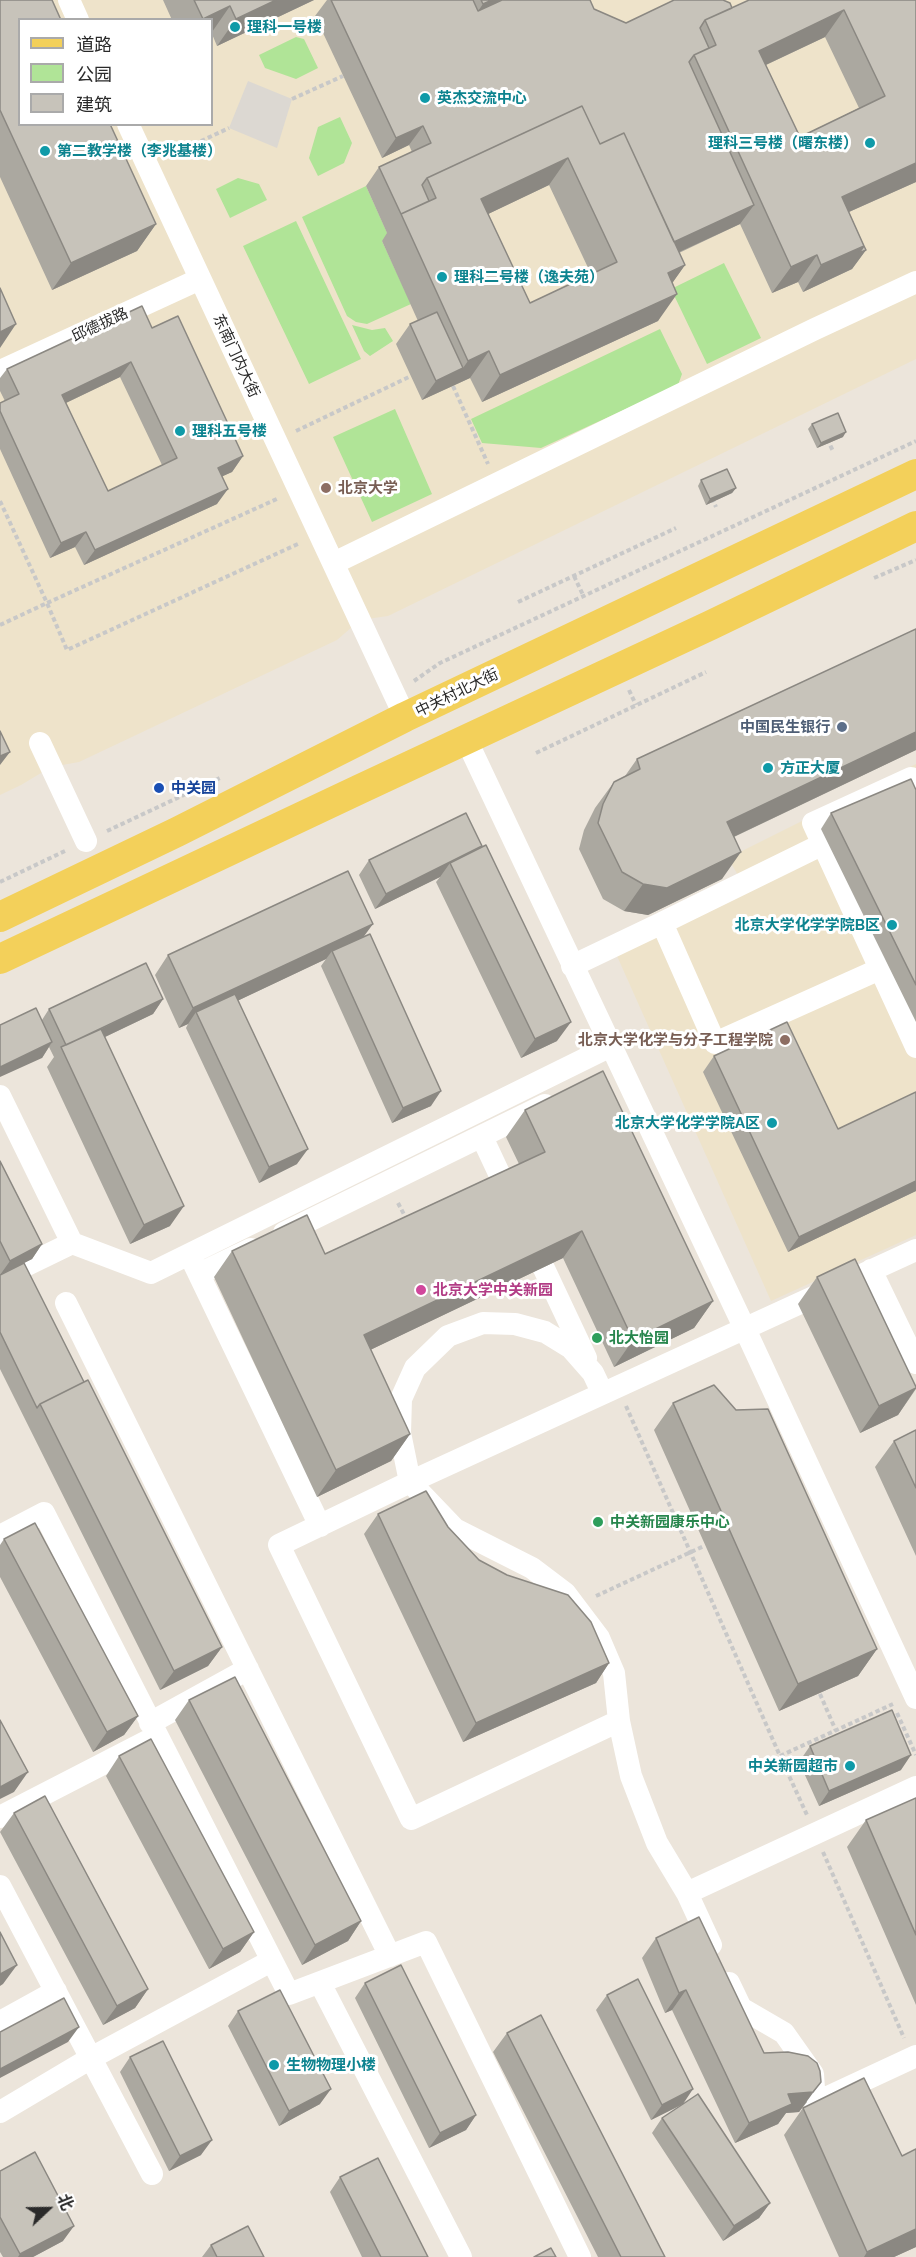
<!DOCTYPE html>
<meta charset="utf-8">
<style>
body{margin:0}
#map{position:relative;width:916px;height:2257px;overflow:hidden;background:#ece5db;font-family:Raleway,"Noto Sans SC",sans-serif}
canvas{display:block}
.legend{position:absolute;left:18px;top:18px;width:195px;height:108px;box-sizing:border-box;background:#fff;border:2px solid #aaa;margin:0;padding:8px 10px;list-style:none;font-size:18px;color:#2a2a2a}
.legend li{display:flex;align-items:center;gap:12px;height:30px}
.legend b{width:30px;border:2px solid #aaa}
.north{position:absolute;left:18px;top:2179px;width:60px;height:60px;-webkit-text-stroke:4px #fff;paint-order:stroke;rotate:68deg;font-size:16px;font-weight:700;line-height:24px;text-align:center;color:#2a2a2a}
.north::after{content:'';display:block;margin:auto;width:21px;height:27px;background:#2a2a2a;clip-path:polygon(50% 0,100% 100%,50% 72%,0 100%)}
</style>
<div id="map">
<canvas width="916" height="2257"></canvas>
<ul class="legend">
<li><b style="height:8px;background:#f3d05a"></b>道路</li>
<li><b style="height:16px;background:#b0e497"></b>公园</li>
<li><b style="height:16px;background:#c7c3ba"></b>建筑</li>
</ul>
<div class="north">北</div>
</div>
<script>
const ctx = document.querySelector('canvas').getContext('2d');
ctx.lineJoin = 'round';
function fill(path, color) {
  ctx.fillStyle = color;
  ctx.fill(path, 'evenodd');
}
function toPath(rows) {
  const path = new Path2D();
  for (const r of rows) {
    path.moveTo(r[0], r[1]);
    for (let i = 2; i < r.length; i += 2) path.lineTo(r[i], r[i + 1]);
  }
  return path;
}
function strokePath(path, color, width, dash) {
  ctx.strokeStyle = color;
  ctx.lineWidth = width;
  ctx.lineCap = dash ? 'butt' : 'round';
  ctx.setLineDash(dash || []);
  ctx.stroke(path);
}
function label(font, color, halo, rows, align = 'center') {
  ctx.font = font + ' Raleway,"Noto Sans SC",sans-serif';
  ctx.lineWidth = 6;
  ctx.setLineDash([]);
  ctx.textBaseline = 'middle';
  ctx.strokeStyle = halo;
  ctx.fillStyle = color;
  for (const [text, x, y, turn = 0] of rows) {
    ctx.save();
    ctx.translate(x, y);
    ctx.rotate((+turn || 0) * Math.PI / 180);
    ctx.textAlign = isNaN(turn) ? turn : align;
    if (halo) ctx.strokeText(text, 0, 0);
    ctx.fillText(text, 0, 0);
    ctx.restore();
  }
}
const education = toPath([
 [0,0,916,0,916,359,388,616,360,620,337,640,79,762,51,767,21,785,0,795],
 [20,20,212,20,212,124,20,124],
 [916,764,916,1235,771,1301,613,947,742,882,728,858]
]);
const green = toPath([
 [296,37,304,39,318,68,296,79,265,68,259,55],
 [340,117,352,143,344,163,318,176,309,158,318,127],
 [238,178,259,184,267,200,230,218,216,189],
 [366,186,389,237,382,241,411,304,367,324,356,322,347,316,302,217],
 [296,221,361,359,309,384,243,246],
 [724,263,761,338,707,364,671,289],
 [352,325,372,330,385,328,393,341,370,356,364,351],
 [660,329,682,374,678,385,541,448,482,443,471,419],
 [395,409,432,494,372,522,333,437]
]);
const plaza = toPath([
 [248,81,292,99,277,148,229,128]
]);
const path = toPath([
 [292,99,343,76],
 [167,157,229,128],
 [453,386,488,464],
 [296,431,411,376],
 [827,439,833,451],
 [712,498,716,507],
 [0,501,47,603,279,498],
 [574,576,584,597],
 [874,578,916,560],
 [518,602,676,528],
 [0,625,47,603,67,650,300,543],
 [414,681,440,663,916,441],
 [629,690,636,705],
 [536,753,706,672],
 [107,831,222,777],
 [0,882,67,850],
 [398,1203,407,1220],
 [626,1406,780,1756,893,1704],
 [596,1596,704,1546],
 [820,1694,836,1731],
 [897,1713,916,1755],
 [780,1756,807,1815],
 [823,1852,904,2038]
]);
const minor = toPath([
 [69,0,78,20],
 [128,124,405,717],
 [0,371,200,279],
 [334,563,815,329,916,282],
 [466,739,745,1329,916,1698],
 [40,743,86,841],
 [916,787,911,778,813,823,916,1047],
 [662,923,823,844],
 [572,966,662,923,715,1043,880,969],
 [0,1096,72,1243,151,1273,611,1046],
 [482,1137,512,1201],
 [284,1233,545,1105],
 [531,1241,586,1358],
 [193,1262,320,1526],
 [871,1270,916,1363],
 [199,1274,251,1249],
 [0,1278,72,1243],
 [66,1303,390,1956],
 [602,1392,593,1373,571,1348,545,1332,515,1324,483,1323,448,1336,415,1368,401,1399,400,1433,410,1482,279,1545,411,1819,619,1721],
 [0,1536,44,1513,289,1994,426,1942,580,2257],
 [150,1723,248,1669],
 [0,1817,157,1736],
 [0,1886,152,2174],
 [687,1893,916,1787],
 [711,1945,687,1893,657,1843,631,1776,619,1721,614,1673,599,1638,565,1593,532,1568,455,1529,410,1482,916,1250],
 [320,1983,461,2257],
 [729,1983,741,2008,784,2033,813,2074,815,2103,916,2056],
 [0,2022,56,1991],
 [0,2112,91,2058,271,1961]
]);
const major = toPath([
 [0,917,177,832,405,717,916,474],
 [0,959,358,790,711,625,916,526]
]);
const wall = toPath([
 [0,0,156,224,137,251,52,290,0,177],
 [163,0,314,0,217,46,212,34,212,20,172,20],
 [327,0,590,0,594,9,626,23,732,8,916,0,916,182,849,212,866,250,852,269,803,292,798,282,772,293,740,224,679,253,685,265,672,283,658,321,482,402,470,378,422,400,396,344,410,324,418,321,382,241,387,233,366,186,379,167,412,152,409,145,382,158,315,16],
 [825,37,859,108,800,137,766,65],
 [549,185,591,274,530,303,488,214],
 [152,328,243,456,232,472,222,476,217,504,84,565,75,547,50,558,0,449,0,403,5,401,0,391,0,378,7,369],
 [120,377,162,465,108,491,66,403],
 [812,424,843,437,817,448,808,429],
 [701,480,736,488,732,493,706,505,698,486],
 [916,629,916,750,734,837,722,879,648,915,624,911,603,899,579,849,584,830,595,808,614,782,625,776,637,759],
 [916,790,916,1022,821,829,831,813],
 [466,813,557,1041,521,1058,436,882,440,877,375,909,359,875,369,860],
 [364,937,431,1106,392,1123,321,966,326,959,237,1001,297,1164,259,1183,186,1028,188,1024,179,1028,155,975,168,955],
 [163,999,153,1014,105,1037,170,1226,130,1244,47,1067,54,1057,49,1047,42,1058,42,1020,49,1009],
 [714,1056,838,1129,916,1092,916,1191,788,1252,703,1072],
 [525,1110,713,1301,694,1328,614,1367,563,1258,370,1350,410,1434,391,1461,317,1497,214,1277,232,1251,325,1254,519,1164,506,1137],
 [0,1161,42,1244,32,1259,4,1273,84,1382,222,1647,208,1666,160,1690,0,1369],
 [817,1277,916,1387,916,1389,898,1415,860,1433,798,1304],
 [673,1403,877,1649,858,1676,779,1711,654,1430],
 [916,1430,916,1556,875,1467,894,1441],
 [378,1514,448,1527,479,1560,609,1663,596,1683,463,1742,364,1534],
 [4,1539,138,1716,124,1735,93,1752,0,1577,0,1545],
 [189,1700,361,1921,348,1941,302,1965,175,1720],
 [810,1746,901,1770,819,1806,799,1762],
 [119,1756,254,1932,240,1952,209,1969,106,1776],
 [916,1798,916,2005,847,1847,866,1820],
 [14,1813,148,1989,135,2008,103,2025,0,1832],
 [656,1938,764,2053,807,2102,799,2112,786,2113,778,2124,735,2143,672,2010,665,2013,642,1958],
 [365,1983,476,2115,466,2130,429,2148,355,1998],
 [607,1995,683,2104,651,2120,596,2010],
 [238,2011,320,2104,279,2126,228,2026],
 [507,2033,665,2257,598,2257,493,2052],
 [130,2057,201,2155,169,2171,120,2072],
 [803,2108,902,2156,916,2149,916,2247,894,2257,839,2257,784,2135],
 [662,2118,770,2203,759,2218,723,2241,652,2133],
 [0,2171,63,2241,33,2257,3,2257,0,2252],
 [340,2177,428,2257,362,2257,330,2192],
 [211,2245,264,2257,202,2257]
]);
const shadedWall = toPath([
 [276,0,314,0,217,46,236,19],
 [492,0,530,0,464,31,483,4],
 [230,6,212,32,212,20,202,20,203,19],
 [844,10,825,37,740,77,759,51],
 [423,126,409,145,382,158,396,138],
 [568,158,549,185,463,226,481,199],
 [916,163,916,182,842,215,842,197],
 [754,205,740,224,653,264,667,245],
 [156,224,137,251,52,290,71,263],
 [864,246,866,250,852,269,803,292,821,265],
 [817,255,798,282,772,293,791,267],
 [685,265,666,292,668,273],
 [677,294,658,321,482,402,500,375],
 [16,324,0,348,0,332],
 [489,351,470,378,422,400,436,381,463,368,468,361],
 [131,362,120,377,51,410,62,395],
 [846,432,843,437,817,448,821,443],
 [243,456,232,472,208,483,218,468],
 [736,488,732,493,706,505,710,499],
 [228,489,217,504,84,565,95,550],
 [86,532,75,547,50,558,61,543],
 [916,732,916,750,708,849,727,822],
 [10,752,0,765,0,756],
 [482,846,450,863,440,877,375,909,386,894],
 [741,852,722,879,648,915,624,911,643,884],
 [373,924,359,943,332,951,326,959,199,1019,196,1012,188,1024,179,1028,193,1008],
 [163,999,153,1014,65,1056,66,1046],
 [571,1022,557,1041,521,1058,535,1039],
 [52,1042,42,1058,0,1077,0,1067],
 [441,1091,431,1106,392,1123,403,1108],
 [308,1149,297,1164,259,1183,269,1167],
 [916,1181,916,1191,788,1252,799,1237],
 [184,1206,170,1226,130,1244,144,1225],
 [582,1231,563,1258,345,1362,364,1335],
 [42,1244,32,1259,0,1275,10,1261],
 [713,1301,694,1328,614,1367,633,1340],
 [916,1388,898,1415,860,1433,879,1406],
 [410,1434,391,1461,317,1497,336,1470],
 [222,1647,208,1666,160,1690,174,1671],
 [877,1649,858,1676,779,1711,798,1684],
 [609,1663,596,1683,463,1742,476,1723],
 [138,1716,124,1735,93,1752,107,1732],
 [911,1755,901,1770,819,1806,829,1791],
 [28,1772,14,1792,0,1799,0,1787],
 [361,1921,348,1941,302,1965,315,1945],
 [254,1932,240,1952,209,1969,223,1949],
 [17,1965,3,1984,0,1986,0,1974],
 [148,1989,135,2008,103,2025,117,2006],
 [686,1990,672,2010,665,2013,679,1993],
 [79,2027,68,2042,0,2078,0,2069],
 [821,2082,799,2112,786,2113,778,2124,735,2143,749,2123,788,2094],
 [331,2089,320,2104,279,2126,289,2111],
 [693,2089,683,2104,651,2120,662,2105],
 [476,2115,466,2130,429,2148,440,2133],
 [212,2140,201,2155,169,2171,180,2156],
 [770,2203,759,2218,723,2241,734,2226],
 [74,2226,63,2241,33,2257,18,2257,20,2254],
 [916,2229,916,2247,894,2257,864,2257,867,2252]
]);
const building = toPath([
 [0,0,52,0,61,20,20,20,20,124,110,124,156,224,71,263,0,110,0,0],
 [194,0,276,0,236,19,230,6,203,19,194,0],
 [331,0,473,0,478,11,502,0,590,0,594,9,626,23,674,0,723,0,730,3,732,8,705,20,700,28,709,48,694,55,689,62,754,205,674,242,624,133,600,144,582,106,427,178,422,185,429,201,401,214,379,167,431,143,423,126,396,138,331,0],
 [481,0,492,0,483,4,481,0],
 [749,0,916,0,916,163,842,197,864,246,821,265,817,255,791,267,694,55,716,45,705,20,749,0],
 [844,10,885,96,800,137,759,51,844,10],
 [582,106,600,144,624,133,685,265,668,273,677,294,500,375,489,351,468,361,401,214,436,198,427,178,582,106],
 [568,158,617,262,530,303,481,199,568,158],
 [864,246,866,250,859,253,864,246],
 [0,288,16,324,0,332,0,288],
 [142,306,152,328,178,316,243,456,218,468,228,489,95,550,86,532,61,543,0,411,0,403,19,394,7,369,142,306],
 [131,362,177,458,108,491,62,395,131,362],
 [437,312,463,368,436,381,410,324,437,312],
 [838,413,846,432,821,443,812,424,838,413],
 [727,469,736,488,710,499,701,480,727,469],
 [916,629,916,732,727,822,741,852,667,888,643,884,622,872,598,823,603,804,614,782,640,769,637,759,916,629],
 [0,731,10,752,0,756,0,731],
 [911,779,916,790,916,985,831,813,911,779],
 [466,813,482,846,386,894,369,860,466,813],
 [486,845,571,1022,535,1039,450,863,486,845],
 [348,871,373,924,193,1008,168,955,348,871],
 [370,934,441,1091,403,1108,332,951,370,934],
 [146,963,163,999,66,1045,49,1009,146,963],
 [235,994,308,1149,269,1167,196,1012,235,994],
 [36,1008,52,1042,0,1067,0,1025,36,1008],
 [787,1022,838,1129,916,1092,916,1181,799,1237,714,1056,787,1022],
 [101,1029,184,1206,144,1225,61,1047,101,1029],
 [603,1071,713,1301,633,1340,582,1231,364,1335,410,1434,336,1470,232,1251,307,1215,325,1254,545,1152,525,1110,603,1071],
 [0,1161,42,1244,10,1261,0,1241,0,1161],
 [855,1259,916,1387,916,1388,879,1406,817,1277,855,1259],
 [24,1263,84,1382,40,1404,37,1408,0,1332,0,1275,24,1263],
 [88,1380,222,1647,174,1671,40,1404,88,1380],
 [714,1385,736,1410,768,1409,877,1649,798,1684,673,1403,714,1385],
 [916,1430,916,1488,894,1441,916,1430],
 [426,1491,448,1527,479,1560,507,1575,568,1595,591,1622,609,1663,476,1723,378,1514,426,1491],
 [35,1523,138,1716,107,1732,4,1539,35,1523],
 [235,1677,361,1921,315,1945,189,1700,235,1677],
 [892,1710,911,1755,829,1791,810,1746,892,1710],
 [0,1720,28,1772,0,1787,0,1720],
 [151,1739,254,1932,223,1949,119,1756,151,1739],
 [45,1796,148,1989,117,2006,14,1813,45,1796],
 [916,1798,916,1935,866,1820,916,1798],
 [699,1917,764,2053,788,2052,808,2056,817,2063,820,2071,821,2082,813,2092,788,2094,792,2104,749,2123,686,1990,679,1993,656,1938,699,1917],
 [0,1932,17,1965,0,1974,0,1932],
 [401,1965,476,2115,440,2133,365,1983,401,1965],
 [638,1979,693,2089,662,2105,607,1995,638,1979],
 [280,1990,331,2089,289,2111,238,2011,280,1990],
 [64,1998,79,2027,0,2069,0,2032,64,1998],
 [541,2015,665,2257,621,2257,507,2033,541,2015],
 [163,2041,212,2140,180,2156,130,2057,163,2041],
 [864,2078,902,2156,916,2149,916,2229,867,2252,803,2108,864,2078],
 [698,2094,770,2203,734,2226,662,2118,698,2094],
 [35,2152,74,2226,20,2254,0,2217,0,2171,35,2152],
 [378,2158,428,2257,381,2257,340,2177,378,2158],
 [248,2226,264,2257,217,2257,211,2245,248,2226],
 [551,2248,556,2257,534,2257,551,2248]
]);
const markers = [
 [235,27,6,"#0f9aa8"],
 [425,98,6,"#0f9aa8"],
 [870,143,6,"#0f9aa8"],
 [45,151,6,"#0f9aa8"],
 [442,277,6,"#0f9aa8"],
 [180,431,6,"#0f9aa8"],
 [326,488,6,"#8d6e63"],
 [842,727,6,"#5c6f8a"],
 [768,768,6,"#0f9aa8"],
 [159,788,6,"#1a4fb4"],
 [892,925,6,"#0f9aa8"],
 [785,1040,6,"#8d6e63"],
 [772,1123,6,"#0f9aa8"],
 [421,1290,6,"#d1479c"],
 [597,1338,6,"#2e9e5b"],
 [598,1522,6,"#2e9e5b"],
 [850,1766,6,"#0f9aa8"],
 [274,2065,6,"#0f9aa8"]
];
const cultureNames = [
 ["理科一号楼",247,27],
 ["英杰交流中心",437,98],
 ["理科三号楼（曙东楼）",858,143,"right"],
 ["第二教学楼（李兆基楼）",57,151],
 ["理科二号楼（逸夫苑）",454,277],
 ["理科五号楼",192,431],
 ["方正大厦",780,768],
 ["北京大学化学学院B区",880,925,"right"],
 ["北京大学化学学院A区",760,1123,"right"],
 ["中关新园超市",838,1766,"right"],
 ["生物物理小楼",286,2065]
];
const streetNames = [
 ["邱德拔路",100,325,-25],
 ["东南门内大街",236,356,65],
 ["中关村北大街",457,693,-26]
];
const educationNames = [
 ["北京大学",338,488],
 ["北京大学化学与分子工程学院",773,1040,"right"]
];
const serviceNames = [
 ["中国民生银行",830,727]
];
const transitNames = [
 ["中关园",171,788]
];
const hotelNames = [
 ["北京大学中关新园",433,1290]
];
const leisureNames = [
 ["北大怡园",609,1338],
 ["中关新园康乐中心",610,1522]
];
fill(education, '#eee3ca');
fill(green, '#b0e497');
fill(plaza, '#dcd8d2');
strokePath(path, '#c8c8c8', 4, [4.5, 3]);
strokePath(minor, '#fff', 22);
strokePath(major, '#f3d05a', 30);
fill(wall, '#aba8a0');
fill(shadedWall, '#8b8882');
fill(building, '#c7c3ba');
strokePath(building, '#8b8882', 1.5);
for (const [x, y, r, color] of markers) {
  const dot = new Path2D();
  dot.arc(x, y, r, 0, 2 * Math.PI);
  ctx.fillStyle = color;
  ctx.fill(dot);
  strokePath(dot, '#fff', 2);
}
label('bold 15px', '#0d838f', '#fff', cultureNames, 'left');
label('15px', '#2a2a2a', '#fff', streetNames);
label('bold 15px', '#785e54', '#fff', educationNames, 'left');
label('bold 15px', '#4e5e75', '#fff', serviceNames, 'right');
label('bold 15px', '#164399', '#fff', transitNames, 'left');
label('bold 15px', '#b23c85', '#fff', hotelNames, 'left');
label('bold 15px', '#27864d', '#fff', leisureNames, 'left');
</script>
